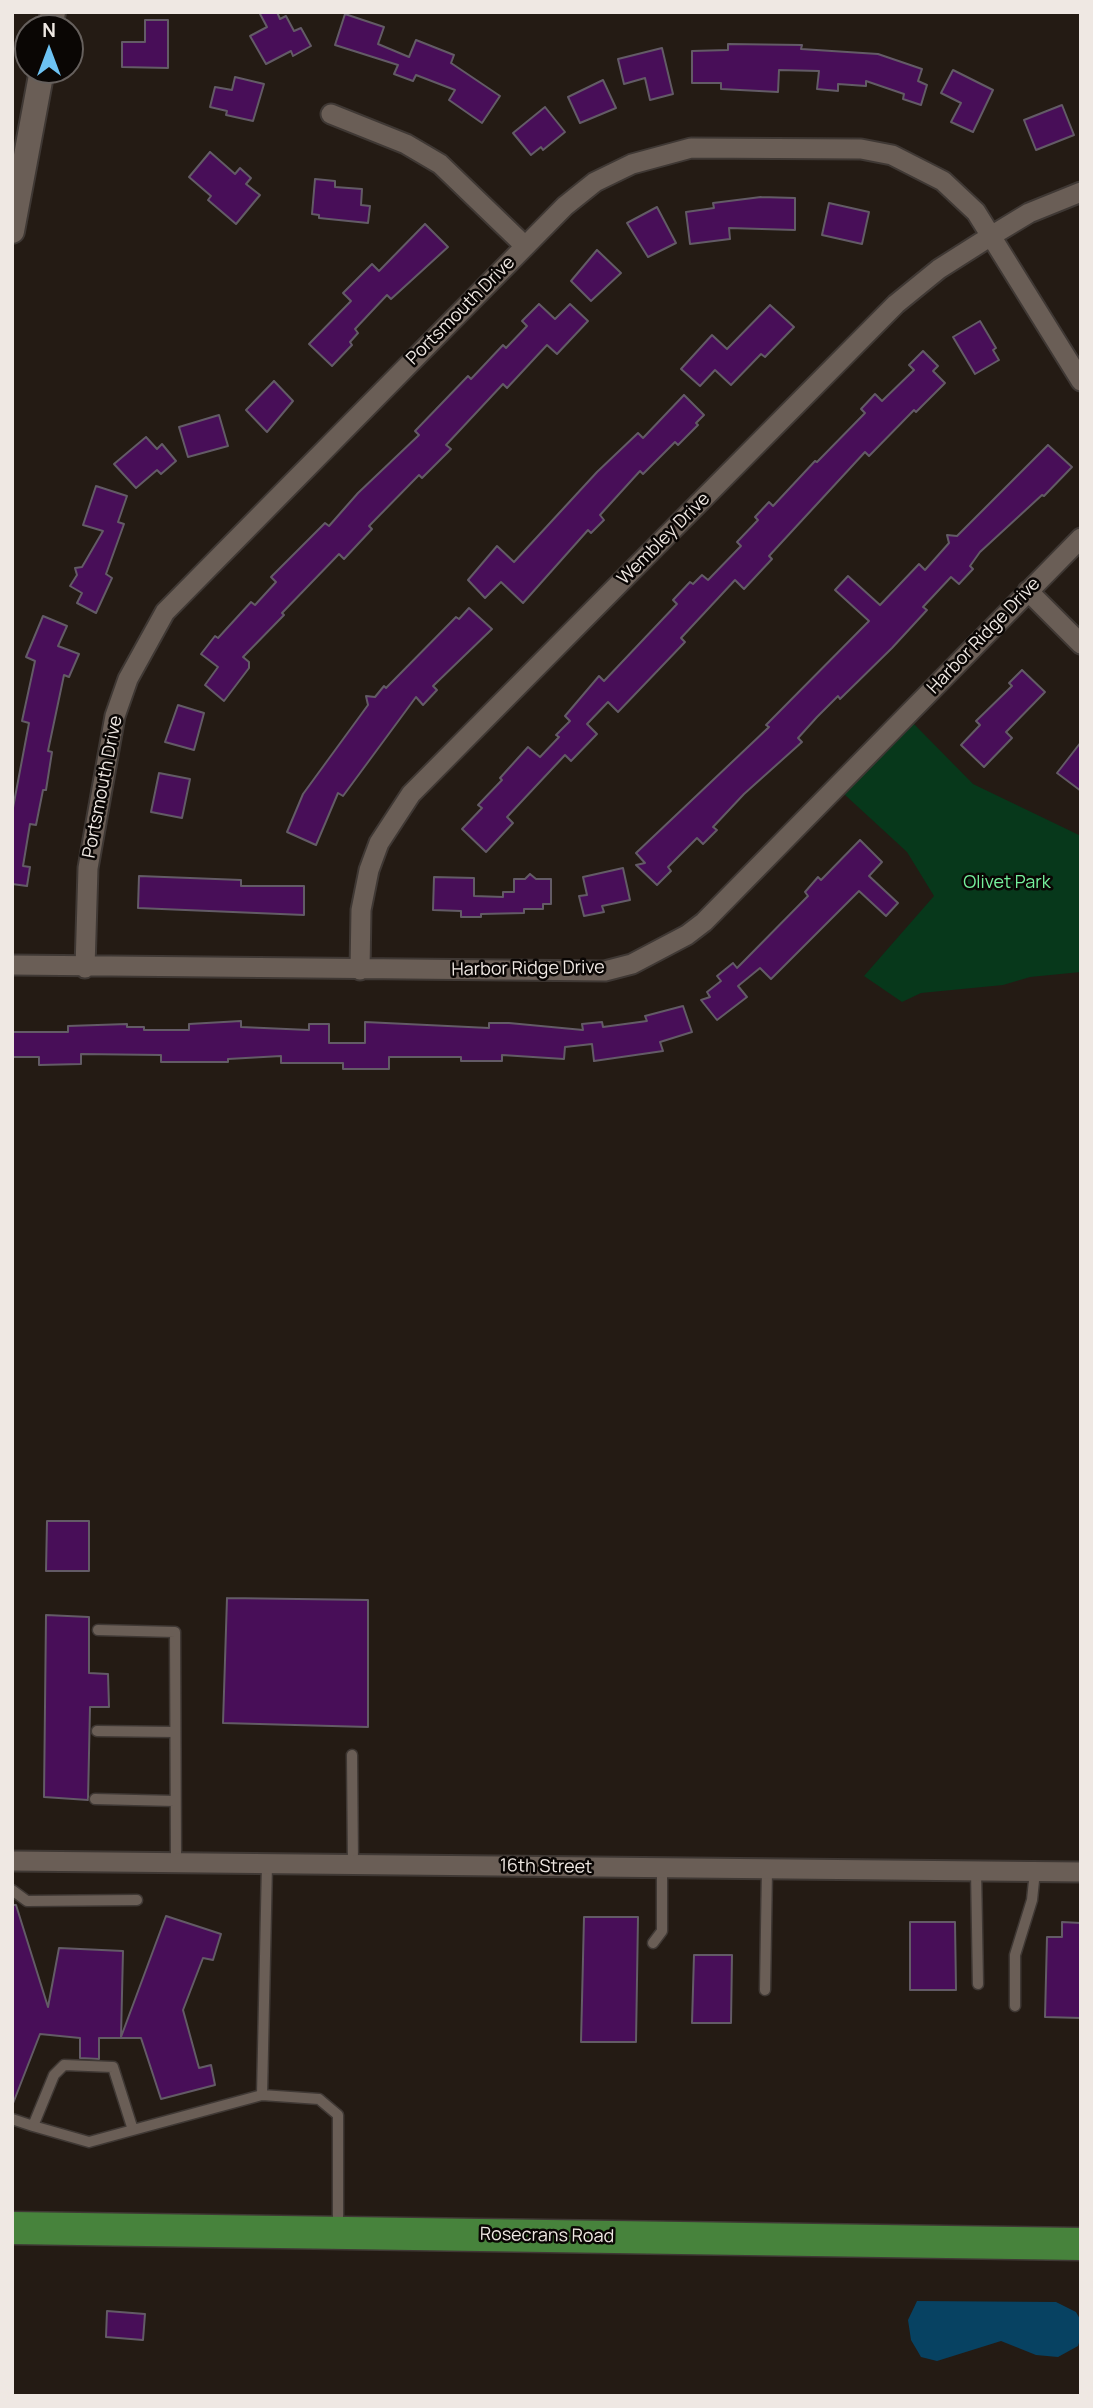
<!DOCTYPE html>
<style>
body{margin:0}
#map{position:relative;width:1093px;height:2408px;overflow:hidden;background:#241b14;font-family:Manrope,sans-serif}
canvas{display:block}
.frame{position:absolute;inset:0;border:14px solid #efe8e3;pointer-events:none}
.north{position:absolute;left:14px;top:14px;width:70px;height:70px;box-sizing:border-box;background:#0a0604;border:2px solid #66605d;border-radius:50%;rotate:0deg;font-size:19px;font-weight:700;line-height:28px;text-align:center;color:#efe8e3}
.north::after{content:'';display:block;margin:auto;width:24px;height:32px;background:#6dc2f3;clip-path:polygon(50% 0,100% 100%,50% 72%,0 100%)}
</style>
<div id="map">
<canvas width="1093" height="2408"></canvas>
<div class="frame"></div>
<div class="north">N</div>
</div>
<script>
const ctx = document.querySelector('canvas').getContext('2d');
ctx.lineJoin = 'round';
function fill(path, color) {
  ctx.fillStyle = color;
  ctx.fill(path, 'evenodd');
}
function toPath(rows) {
  const path = new Path2D();
  for (const r of rows) {
    path.moveTo(r[0], r[1]);
    for (let i = 2; i < r.length; i += 2) path.lineTo(r[i], r[i + 1]);
  }
  return path;
}
function strokePath(path, color, width, dash) {
  ctx.strokeStyle = color;
  ctx.lineWidth = width;
  ctx.lineCap = dash ? 'butt' : 'round';
  ctx.setLineDash(dash || []);
  ctx.stroke(path);
}
function label(font, color, halo, rows, align = 'center') {
  ctx.font = font + ' Manrope,sans-serif';
  ctx.lineWidth = 5;
  ctx.setLineDash([]);
  ctx.textBaseline = 'middle';
  ctx.strokeStyle = halo;
  ctx.fillStyle = color;
  for (const [text, x, y, turn = 0] of rows) {
    ctx.save();
    ctx.translate(x, y);
    ctx.rotate((+turn || 0) * Math.PI / 180);
    ctx.textAlign = isNaN(turn) ? turn : align;
    if (halo) ctx.strokeText(text, 0, 0);
    ctx.fillText(text, 0, 0);
    ctx.restore();
  }
}
const green = toPath([
 [912,722,973,784,1081,836,1081,972,1030,977,1003,985,921,993,902,1002,864,976,934,896,907,852,844,794]
]);
const water = toPath([
 [917,2301,1056,2302,1076,2312,1081,2321,1081,2336,1078,2346,1058,2357,1036,2355,1001,2341,937,2361,921,2357,911,2340,908,2320]
]);
const building = toPath([
 [259,12,277,12,280,19,286,16,294,31,301,28,311,46,293,56,291,51,266,64,250,36,267,27,259,12],
 [345,14,384,27,378,44,409,57,416,40,454,55,451,63,500,96,482,123,449,100,455,90,416,75,413,81,394,74,398,65,335,45,345,14],
 [145,20,168,20,168,68,122,67,122,42,145,42,145,20],
 [728,44,802,45,801,49,878,54,922,69,918,81,927,85,921,105,903,99,904,94,866,81,866,86,838,84,838,91,817,89,819,71,779,70,778,92,721,89,721,83,692,83,692,51,728,50,728,44],
 [662,48,673,94,650,100,645,78,624,84,618,59,662,48],
 [953,70,993,90,973,132,951,122,961,103,941,93,953,70],
 [235,77,264,84,253,121,226,115,227,111,210,107,215,87,232,90,235,77],
 [603,80,616,108,580,123,568,97,603,80],
 [1062,105,1074,135,1036,150,1024,120,1062,105],
 [545,107,565,132,543,150,541,147,531,155,513,133,545,107],
 [210,152,235,174,240,168,251,178,246,184,260,195,236,224,208,200,211,196,189,177,210,152],
 [315,179,335,181,335,187,362,189,361,205,370,206,368,223,319,218,319,215,312,214,315,179],
 [761,197,795,198,795,230,729,228,730,239,690,244,686,212,714,208,713,203,761,197],
 [829,203,869,212,862,244,822,235,829,203],
 [657,207,676,243,648,257,627,223,657,207],
 [425,224,448,247,391,299,387,295,355,329,358,333,350,342,352,345,332,366,309,344,351,301,343,293,372,264,379,271,425,224],
 [597,250,621,273,591,301,571,281,597,250],
 [539,304,555,319,570,304,588,321,557,354,547,345,507,388,503,384,446,445,451,449,422,478,419,475,369,526,372,529,344,559,339,554,282,613,284,615,243,657,249,662,249,668,224,701,205,685,218,667,201,654,215,636,218,638,251,602,255,605,276,582,271,577,325,523,329,526,358,493,419,435,415,431,468,376,471,379,503,345,506,348,527,326,522,321,539,304],
 [770,305,794,327,765,357,761,354,731,385,715,370,700,386,681,369,712,335,727,349,770,305],
 [980,321,996,348,993,350,999,360,975,374,953,337,980,321],
 [923,351,938,366,933,371,945,383,916,412,914,410,869,456,865,452,769,556,772,559,744,589,735,580,681,638,685,642,618,712,608,702,587,724,597,734,571,761,565,755,507,817,513,823,486,852,462,829,482,808,478,805,502,780,500,778,528,747,540,757,559,737,556,735,570,721,565,716,599,676,604,681,677,604,673,600,690,582,693,584,702,575,708,580,741,546,737,542,758,520,755,517,769,502,773,506,815,461,817,462,865,413,861,409,875,394,882,401,914,370,909,365,923,351],
 [274,381,293,401,267,432,246,410,274,381],
 [684,395,704,415,696,423,698,425,678,445,675,442,643,474,640,471,600,515,604,520,591,533,588,530,523,603,501,582,485,598,468,580,497,546,514,562,597,472,638,433,643,438,684,395],
 [219,415,228,446,188,457,179,427,219,415],
 [146,437,157,449,162,444,176,461,161,474,157,470,136,488,114,464,146,437],
 [1048,445,1072,467,1044,496,1042,495,980,552,970,566,973,569,959,584,951,577,923,607,927,610,892,648,840,699,838,696,817,717,798,738,802,742,744,794,713,827,717,830,703,844,697,838,668,867,671,871,657,885,636,865,645,863,636,853,769,727,766,725,869,621,835,590,848,576,880,605,919,564,925,570,949,543,947,535,957,536,1048,445],
 [96,486,127,496,118,522,124,524,106,574,112,578,96,613,77,603,82,593,70,586,77,575,75,568,82,567,103,531,83,525,96,486],
 [469,608,492,629,433,686,437,690,423,705,416,697,343,796,338,793,316,845,287,832,303,794,368,705,366,696,375,697,384,686,386,688,456,617,459,619,469,608],
 [43,616,67,626,58,646,79,654,69,677,64,675,48,751,52,752,46,790,43,790,36,825,30,824,23,866,30,867,27,886,12,884,12,813,29,723,22,721,35,661,26,657,43,616],
 [1022,670,1045,692,1006,732,1012,738,984,767,961,745,980,725,976,721,1012,686,1009,683,1022,670],
 [178,705,204,713,194,750,165,742,178,705],
 [1081,742,1081,791,1057,773,1081,742],
 [159,773,190,779,182,818,151,812,159,773],
 [860,840,882,862,869,876,898,903,886,916,859,891,771,979,760,968,738,986,747,997,717,1020,701,1000,710,997,707,992,721,981,717,976,733,963,737,968,808,896,805,892,818,877,821,880,860,840],
 [623,868,630,900,602,906,604,912,584,916,579,896,587,895,583,877,623,868],
 [530,874,536,879,551,879,551,904,543,904,543,909,524,909,524,913,481,914,481,917,461,917,461,911,433,910,434,877,474,878,474,896,503,897,503,892,514,892,514,879,525,879,530,874],
 [139,876,241,880,241,886,304,886,304,915,138,908,139,876],
 [683,1006,692,1032,660,1042,663,1051,594,1061,592,1044,565,1047,564,1059,502,1055,502,1061,461,1061,461,1057,389,1057,389,1069,343,1069,343,1063,281,1063,281,1056,228,1059,228,1062,161,1062,161,1055,81,1054,81,1064,39,1065,39,1057,12,1057,12,1032,68,1032,68,1026,127,1024,127,1027,144,1027,144,1030,189,1030,189,1024,241,1021,241,1027,309,1030,309,1024,329,1024,329,1043,365,1043,365,1022,489,1028,489,1023,509,1023,583,1030,582,1024,602,1022,603,1027,647,1021,645,1016,683,1006],
 [47,1521,89,1521,89,1571,46,1571,47,1521],
 [227,1598,368,1600,368,1727,223,1723,227,1598],
 [46,1615,89,1617,89,1673,108,1674,109,1707,90,1707,88,1800,44,1797,46,1615],
 [12,1905,16,1905,48,2007,59,1948,123,1951,121,2037,166,1916,221,1934,213,1960,203,1958,183,2010,199,2068,211,2065,215,2085,161,2099,141,2038,99,2038,99,2059,80,2058,80,2038,40,2034,12,2106,12,1905],
 [584,1917,638,1917,636,2042,581,2042,584,1917],
 [910,1922,955,1922,956,1990,910,1990,910,1922],
 [1062,1922,1081,1923,1081,2018,1045,2017,1047,1937,1062,1937,1062,1922],
 [694,1955,732,1955,731,2023,692,2023,694,1955],
 [107,2311,145,2314,143,2340,106,2337,107,2311]
]);
const service = toPath([
 [98,1630,175,1632,176,1863],
 [97,1731,174,1732],
 [352,1755,353,1865],
 [95,1799,175,1801],
 [976,1870,978,1984],
 [12,1890,27,1901,137,1900],
 [653,1943,662,1931,662,1868],
 [765,1990,767,1869],
 [1015,2006,1015,1955,1032,1900,1035,1871],
 [262,2095,267,1864],
 [12,2119,33,2126,54,2075,64,2065,113,2067,133,2130,262,2095,319,2099,338,2115,338,2229],
 [33,2126,89,2142,133,2130]
]);
const minor = toPath([
 [331,114,406,144,440,164,525,246],
 [1028,591,1081,644],
 [12,965,605,971,632,964,687,935,704,922,1081,538],
 [85,968,88,868,115,716,128,679,165,612,565,206,595,182,632,164,691,148,861,149,892,155,943,181,976,212,1081,381],
 [360,970,361,910,369,870,379,843,411,794,896,304,939,269,991,236,1029,213,1081,192],
 [12,1861,1081,1872]
]);
const tertiary = toPath([
 [50,28,53,12],
 [12,231,42,70]
]);
const primary = toPath([
 [12,2228,1081,2244]
]);
const streetNames = [
 ["Portsmouth Drive",461,311,-45],
 ["Wembley Drive",664,539,-45],
 ["Harbor Ridge Drive",984,636,-46],
 ["Portsmouth Drive",103,787,-79],
 ["Harbor Ridge Drive",528,969,-1],
 ["16th Street",546,1867,1],
 ["Rosecrans Road",547,2236,1]
];
const parkNames = [
 ["Olivet Park",1007,883]
];
fill(green, '#07381b');
fill(water, '#074262');
fill(building, '#480e58');
strokePath(building, '#635b66', 2);
strokePath(service, '#3f3834', 13);
strokePath(minor, '#3f3834', 23);
strokePath(tertiary, '#3f3834', 28);
strokePath(primary, '#3f3834', 35);
strokePath(service, '#6a5e56', 10);
strokePath(minor, '#6a5e56', 19);
strokePath(tertiary, '#6a5e56', 24);
strokePath(primary, '#47833c', 32);
label('18px', '#efe8e3', '#0a0604', streetNames);
label('18px', '#75ef9c', '#0a0604', parkNames);
</script>
